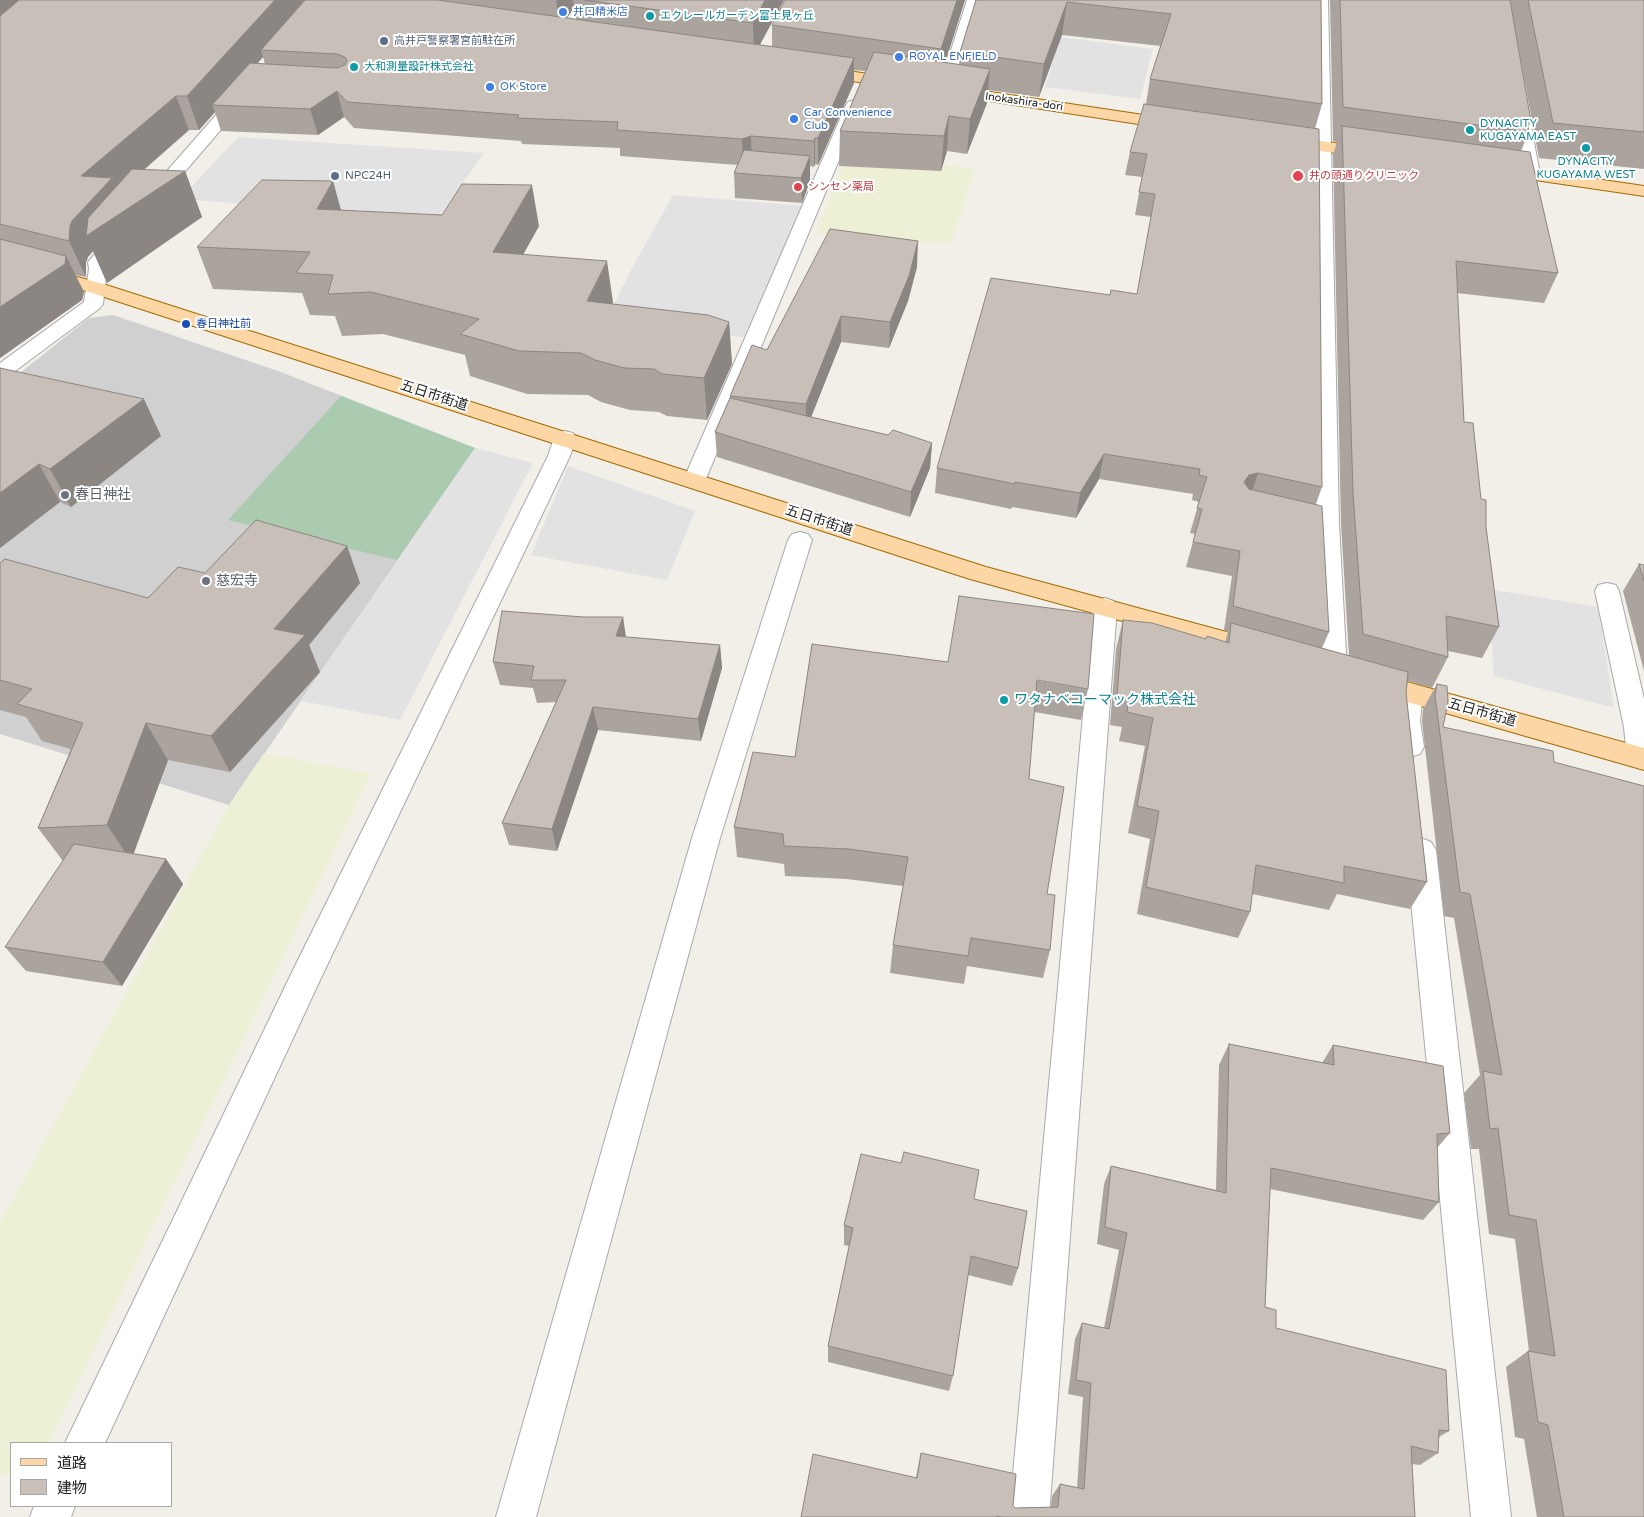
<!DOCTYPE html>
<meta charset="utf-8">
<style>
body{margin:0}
#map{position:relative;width:1644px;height:1517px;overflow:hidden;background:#f2efe9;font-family:"Varela Round","Noto Sans JP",sans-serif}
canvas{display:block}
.legend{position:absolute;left:10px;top:1442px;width:162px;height:65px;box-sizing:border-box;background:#fff;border:1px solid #a7a7a7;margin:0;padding:6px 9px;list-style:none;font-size:15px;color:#222}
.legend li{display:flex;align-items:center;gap:10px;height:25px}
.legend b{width:25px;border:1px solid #a7a7a7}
</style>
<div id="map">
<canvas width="1644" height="1517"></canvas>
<ul class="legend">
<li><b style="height:6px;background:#fcd6a4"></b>道路</li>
<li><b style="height:14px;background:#c7bfb8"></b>建物</li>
</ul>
</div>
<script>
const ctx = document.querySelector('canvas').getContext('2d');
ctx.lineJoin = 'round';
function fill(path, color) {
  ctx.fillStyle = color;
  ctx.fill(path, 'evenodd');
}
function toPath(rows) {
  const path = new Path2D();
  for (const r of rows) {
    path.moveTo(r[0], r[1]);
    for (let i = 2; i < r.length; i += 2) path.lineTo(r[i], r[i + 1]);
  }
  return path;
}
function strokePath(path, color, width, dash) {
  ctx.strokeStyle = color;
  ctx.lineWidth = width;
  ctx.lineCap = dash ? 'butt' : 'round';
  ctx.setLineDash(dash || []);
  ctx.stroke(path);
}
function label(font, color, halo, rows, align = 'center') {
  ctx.font = font + ' "Varela Round","Noto Sans JP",sans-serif';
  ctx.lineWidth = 4;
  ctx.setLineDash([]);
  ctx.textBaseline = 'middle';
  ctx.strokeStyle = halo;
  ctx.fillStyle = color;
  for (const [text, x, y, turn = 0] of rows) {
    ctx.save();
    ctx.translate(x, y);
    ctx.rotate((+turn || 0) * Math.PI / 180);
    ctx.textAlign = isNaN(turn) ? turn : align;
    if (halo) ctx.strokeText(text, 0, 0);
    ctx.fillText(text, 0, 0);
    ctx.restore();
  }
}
const religious = toPath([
 [113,315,278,371,475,448,229,805,0,734,0,389,89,318]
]);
const farmland = toPath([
 [848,152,975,169,951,244,816,233],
 [264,753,371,774,49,1443,11,1443,11,1475,0,1473,0,1222,229,805]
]);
const cemetery = toPath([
 [341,396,475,448,397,560,228,520]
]);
const parking = toPath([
 [1061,37,1153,49,1140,99,1045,87],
 [238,137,484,153,438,218,180,199],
 [673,195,802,206,744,337,605,323,632,268],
 [475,448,533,463,400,720,301,701],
 [568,466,695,511,667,580,531,555],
 [1488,589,1598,607,1614,708,1494,676]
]);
const minor = toPath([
 [967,0,981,0,954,91,952,94,940,94,938,91,967,0],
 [1314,0,1328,0,1339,524,1346,653,1349,672,1345,679,1336,681,1327,679,1323,672,1320,653,1315,524,1314,0],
 [243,89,249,91,251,94,249,97,157,204,151,205,145,204,142,200,145,196,237,91,243,89],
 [854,100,860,102,862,105,705,481,702,486,694,488,686,486,683,481,846,105,848,102,854,100],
 [1519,100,1525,102,1527,105,1540,174,1537,178,1531,179,1525,178,1522,174,1511,105,1513,102,1519,100],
 [123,227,129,228,132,232,107,263,107,269,103,304,100,308,7,377,0,379,0,363,84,302,89,269,88,262,117,228,123,227],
 [565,431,573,433,576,438,570,456,321,978,105,1443,65,1443,295,966,548,456,554,438,557,433,565,431],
 [800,532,808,534,812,540,720,838,536,1517,496,1517,692,838,788,540,792,534,800,532],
 [1607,583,1616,585,1619,591,1644,699,1644,768,1641,769,1631,765,1627,758,1624,727,1595,591,1598,585,1607,583],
 [1105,598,1114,601,1117,607,1049,1517,1009,1517,1093,607,1096,601,1105,598],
 [1410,683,1419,686,1423,693,1420,721,1424,747,1420,754,1410,757,1400,754,1396,747,1394,721,1397,693,1401,686,1410,683],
 [1421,838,1431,842,1436,850,1511,1517,1471,1517,1406,850,1411,842,1421,838],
 [34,1506,75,1506,71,1517,30,1517,34,1506]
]);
const major = toPath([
 [817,66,900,79,906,81,908,84,906,87,900,89,812,74,809,71,812,68,817,66],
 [950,86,1177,120,1183,122,1185,125,1183,128,1177,130,944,94,942,91,944,88,950,86],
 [1281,136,1373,148,1379,149,1381,153,1379,157,1373,158,1275,145,1273,141,1275,137,1281,136],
 [1500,165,1644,186,1644,196,1494,174,1491,170,1494,166,1500,165],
 [0,256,103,284,986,567,1260,641,1269,644,1273,650,1269,656,1260,659,970,579,89,292,0,268,0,256],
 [1371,672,1644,748,1644,770,1362,689,1358,682,1362,675,1371,672]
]);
const wall = toPath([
 [0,0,784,0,760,45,772,47,772,25,965,0,945,63,959,65,960,52,976,0,1321,0,1322,104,1315,129,1322,487,1316,504,1329,632,1322,648,1349,656,1341,524,1333,155,1337,142,1333,141,1330,0,1644,0,1644,169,1539,158,1515,30,1531,121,1528,128,1529,132,1521,151,1558,273,1544,303,1457,293,1464,422,1481,499,1486,527,1499,627,1482,658,1448,651,1448,657,1432,688,1408,681,1406,693,1427,882,1410,909,1337,894,1329,910,1252,894,1250,912,1238,938,1137,914,1150,839,1128,833,1145,746,1119,741,1122,727,1110,725,1116,649,1123,620,1206,639,1225,642,1228,632,1224,630,1232,576,1186,567,1195,534,1190,533,1199,502,1192,500,1193,494,1099,479,1076,518,1012,507,1011,509,935,493,937,468,1110,295,1137,294,1151,217,1135,215,1142,177,1125,175,1130,152,1146,104,1150,79,1161,46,1062,35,1039,97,988,90,987,103,967,154,947,151,941,171,839,166,840,131,865,71,854,70,854,83,818,165,815,164,814,167,810,166,810,181,802,203,735,198,734,173,738,165,620,156,620,148,522,144,521,141,354,128,344,117,318,135,221,131,215,112,199,130,189,130,144,170,185,171,202,217,107,283,93,251,88,257,86,262,86,277,75,275,84,292,82,300,0,358],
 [574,8,576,19,567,18],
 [263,57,265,64,257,63],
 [333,181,341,210,539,226,523,254,613,302,612,304,729,322,732,364,707,420,667,416,659,412,630,410,601,402,588,395,527,394,470,376,465,355,383,334,342,336,335,316,310,315,302,293,213,289,197,247],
 [917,267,908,301,889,348,841,342,811,417,888,435,932,443,930,468,910,517,717,457,715,432,730,398,730,396,767,350],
 [0,368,161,436,71,507,60,502,0,548],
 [347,546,360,583,309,645,320,672,230,772,168,760,133,854,166,859,183,884,122,986,26,971,5,947,63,861,38,828,71,749,42,741,26,717,0,710,0,563,148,598],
 [1639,564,1644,565,1644,671,1623,591],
 [584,617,623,617,626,637,720,645,722,668,701,741,598,730,557,851,509,845,502,823,556,702,537,703,533,688,500,685,493,662],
 [812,644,1088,689,1081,720,1034,712,1029,779,1047,894,1050,950,1043,978,967,966,964,984,890,973,893,945,903,886,847,879,785,876,784,864,737,857,734,827,795,757],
 [1437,684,1443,727,1644,1517,1537,1517,1524,1439,1515,1437,1506,1367,1528,1351,1529,1351,1515,1239,1489,1234,1479,1149,1471,1149,1464,1093,1480,1075,1454,918,1444,916,1422,721,1423,709],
 [1229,1044,1322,1063,1333,1045,1450,1133,1437,1148,1439,1202,1423,1220,1270,1189,1265,1307,1276,1328,1449,1431,1439,1437,1438,1453,1420,1465,1412,1464,1415,1517,801,1517,916,1477,921,1453,1013,1506,1015,1508,1051,1507,1052,1496,1060,1484,1077,1488,1083,1397,1068,1394,1075,1339,1082,1323,1104,1328,1119,1250,1097,1244,1104,1184,1111,1166,1216,1190,1219,1065],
 [974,1199,1018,1268,1012,1286,968,1275,953,1376,949,1391,828,1362,828,1346,849,1246,844,1245,844,1225]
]);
const shadedWall = toPath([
 [0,0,49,0,0,42],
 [275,0,308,0,261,50,263,57,220,106,212,105,215,112,199,130,187,96],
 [556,0,573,0,574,8,560,28],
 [765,0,784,0,754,55,753,23],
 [957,0,965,0,939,82,941,49],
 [1067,2,1062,35,1039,97,1044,64],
 [854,58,854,83,818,165,818,138],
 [990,69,987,103,967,154,970,119],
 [337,91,344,117,318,135,310,109],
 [176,96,189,130,118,192,185,171,202,217,107,283,93,251,88,257,86,262,86,277,69,241,70,226,81,176],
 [949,116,947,151,941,171,944,136],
 [751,136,752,162,743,165,742,139],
 [815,138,815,164,814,167,814,141],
 [810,156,810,181,802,203,801,178],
 [333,181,344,222,317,209],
 [532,185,539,226,502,293,493,252],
 [918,241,917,267,908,301,889,348,890,322],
 [66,256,84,292,82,300,0,358,0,307],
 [607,261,613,302,594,343,587,301],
 [841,316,841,342,806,430,806,404],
 [729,322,732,364,707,420,704,378],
 [144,399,161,436,71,507,50,469],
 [932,443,930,468,910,517,911,492],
 [1104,454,1099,479,1076,518,1080,493],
 [39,464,60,502,0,548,0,493],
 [1258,473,1250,498,1244,482,1249,475],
 [347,546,360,583,309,645,320,672,230,772,211,736,274,629],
 [623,617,626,640,616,636],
 [720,645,722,668,701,741,698,719],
 [593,707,598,730,557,851,552,829],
 [146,723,168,760,131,861,107,825],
 [166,859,183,884,122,986,103,962]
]);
const building = toPath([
 [19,0,275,0,187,96,176,96,81,176,112,178,72,221,70,226,69,241,0,224,0,16,19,0],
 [305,0,438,0,854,58,818,138,815,138,814,141,751,136,742,139,617,130,618,122,517,118,519,115,347,102,337,91,310,109,212,105,250,63,337,68,345,65,347,60,345,57,337,54,261,50,305,0],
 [585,0,765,0,753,23,585,0],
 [785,0,957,0,941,49,772,25,785,0],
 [976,0,1321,0,1322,104,1150,79,1171,14,1067,2,1044,64,960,52,976,0],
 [1340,0,1510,0,1531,121,1526,120,1529,132,1343,107,1340,0],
 [1528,0,1644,0,1644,132,1553,123,1528,0],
 [874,52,990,69,970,119,949,116,944,136,840,131,874,52],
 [1144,104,1319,129,1322,487,1258,473,1249,475,1244,482,1249,489,1322,506,1329,632,1233,606,1240,551,1193,542,1202,509,1197,508,1207,477,1199,475,1200,469,1104,454,1080,493,1015,482,1015,484,937,468,991,278,1110,295,1111,290,1137,294,1155,194,1139,192,1147,154,1130,152,1144,104],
 [1342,126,1530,152,1558,273,1456,261,1464,422,1473,423,1481,499,1486,500,1486,527,1499,627,1446,616,1448,657,1363,634,1353,493,1342,126],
 [744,150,810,156,801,178,734,173,744,150],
 [132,169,185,171,86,236,88,218,132,169],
 [262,180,333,181,317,209,442,215,462,184,532,185,493,252,607,261,587,301,708,315,729,322,704,378,662,374,654,369,624,368,595,360,581,353,519,351,460,334,479,319,371,292,328,294,333,275,296,273,310,252,197,247,262,180],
 [830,229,918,241,909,276,890,322,841,316,806,404,730,396,752,345,767,350,830,229],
 [0,239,66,256,65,264,0,307,0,239],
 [0,368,144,399,50,469,39,464,0,493,0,368],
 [730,398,888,435,893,430,932,443,911,492,715,432,730,398],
 [256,520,347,546,274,629,305,635,211,736,146,723,107,825,38,828,83,723,17,704,32,689,0,680,0,563,5,559,148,598,178,567,205,573,256,520],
 [1639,564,1644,565,1644,581,1639,564],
 [959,596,1094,614,1088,689,1037,680,1029,779,1064,787,1047,894,1055,895,1050,950,971,938,968,956,893,945,908,857,848,849,784,846,783,834,734,827,753,752,795,757,812,644,948,662,959,596],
 [502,611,584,617,623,617,616,636,720,645,698,719,593,707,552,829,502,823,566,680,531,680,534,666,493,662,502,611],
 [1123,620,1152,623,1206,639,1207,636,1229,643,1231,623,1408,672,1406,693,1427,882,1344,866,1344,883,1256,865,1250,912,1146,887,1159,811,1137,806,1153,718,1127,712,1129,698,1117,696,1123,620],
 [1437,684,1447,686,1448,702,1443,727,1553,751,1554,762,1644,786,1644,1517,1564,1517,1548,1425,1538,1422,1528,1351,1555,1356,1536,1220,1509,1215,1498,1128,1490,1129,1483,1071,1502,1075,1470,894,1460,892,1435,695,1437,684],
 [74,844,166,859,103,962,5,947,74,844],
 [1229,1044,1334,1065,1333,1045,1443,1066,1450,1133,1437,1134,1439,1202,1271,1168,1265,1307,1276,1310,1276,1328,1446,1370,1449,1431,1439,1430,1438,1453,1411,1446,1415,1517,1002,1517,997,1516,996,1517,801,1517,813,1454,917,1478,921,1453,1016,1474,1013,1506,1015,1508,1058,1507,1060,1484,1084,1489,1091,1383,1076,1380,1082,1323,1109,1329,1127,1233,1105,1227,1111,1166,1226,1193,1229,1044],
 [904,1152,979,1170,974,1199,1027,1211,1018,1268,971,1256,953,1376,828,1346,853,1228,844,1225,861,1154,901,1163,904,1152]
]);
const markers = [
 [563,12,5,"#3f7fe0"],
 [650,16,5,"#0f9aa8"],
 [384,41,5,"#5c6f8a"],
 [899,57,5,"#3f7fe0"],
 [354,67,5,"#0f9aa8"],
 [490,87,5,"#3f7fe0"],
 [794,119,5,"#3f7fe0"],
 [1470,130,5,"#0f9aa8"],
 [1586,148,5,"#0f9aa8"],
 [335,176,5,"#5c6f8a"],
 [1298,176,6,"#e0444e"],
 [798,187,5,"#e0444e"],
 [186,324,5,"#1a4fb4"],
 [65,495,5,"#6b7280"],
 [206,581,5,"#6b7280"],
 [1004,700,5,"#0f9aa8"]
];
const farShopnames = [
 ["井口精米店",573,12],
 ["ROYAL ENFIELD",909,57],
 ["OK Store",500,87],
 ["Car Convenience",804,113],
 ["Club",804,126]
];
const farCulturenames = [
 ["エクレールガーデン富士見ヶ丘",660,16],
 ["大和測量設計株式会社",364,67],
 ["DYNACITY",1480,124],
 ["KUGAYAMA EAST",1480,137],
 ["DYNACITY",1586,162,"center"],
 ["KUGAYAMA WEST",1586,175,"center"]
];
const farServicenames = [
 ["高井戸警察署宮前駐在所",394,41],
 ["NPC24H",345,176]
];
const farStreetnames = [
 ["Inokashira-dori",1024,102,8]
];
const farHealthnames = [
 ["井の頭通りクリニック",1309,176],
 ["シンセン薬局",808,187]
];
const farTransitnames = [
 ["春日神社前",196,324]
];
const streetNames = [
 ["五日市街道",434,396,18],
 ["五日市街道",819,521,18],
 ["五日市街道",1482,713,16]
];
const worshipNames = [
 ["春日神社",75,495],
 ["慈宏寺",216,581]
];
const cultureNames = [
 ["ワタナベコーマック株式会社",1014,700]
];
fill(religious, '#d0d0d0');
fill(farmland, '#eef0d5');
fill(cemetery, '#aacbaf');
fill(parking, '#e2e2e2');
strokePath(minor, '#a9a9a9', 2);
strokePath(major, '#a06b00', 2);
fill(minor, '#fff');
fill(major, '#fcd6a4');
fill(wall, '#aba49e');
fill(shadedWall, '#8b8681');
fill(building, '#c7bfb8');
strokePath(building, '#8b8681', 1);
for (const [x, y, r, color] of markers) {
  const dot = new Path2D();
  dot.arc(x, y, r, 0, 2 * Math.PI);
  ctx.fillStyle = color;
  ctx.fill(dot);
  strokePath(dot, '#fff', 2);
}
label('11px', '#366cbe', '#fff', farShopnames, 'left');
label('11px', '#0d838f', '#fff', farCulturenames, 'left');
label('11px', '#4e5e75', '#fff', farServicenames, 'left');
label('11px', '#222', '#fff', farStreetnames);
label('11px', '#be3a42', '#fff', farHealthnames, 'left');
label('11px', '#164399', '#fff', farTransitnames, 'left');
label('14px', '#222', '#fff', streetNames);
label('14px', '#5b616d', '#fff', worshipNames, 'left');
label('14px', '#0d838f', '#fff', cultureNames, 'left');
</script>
